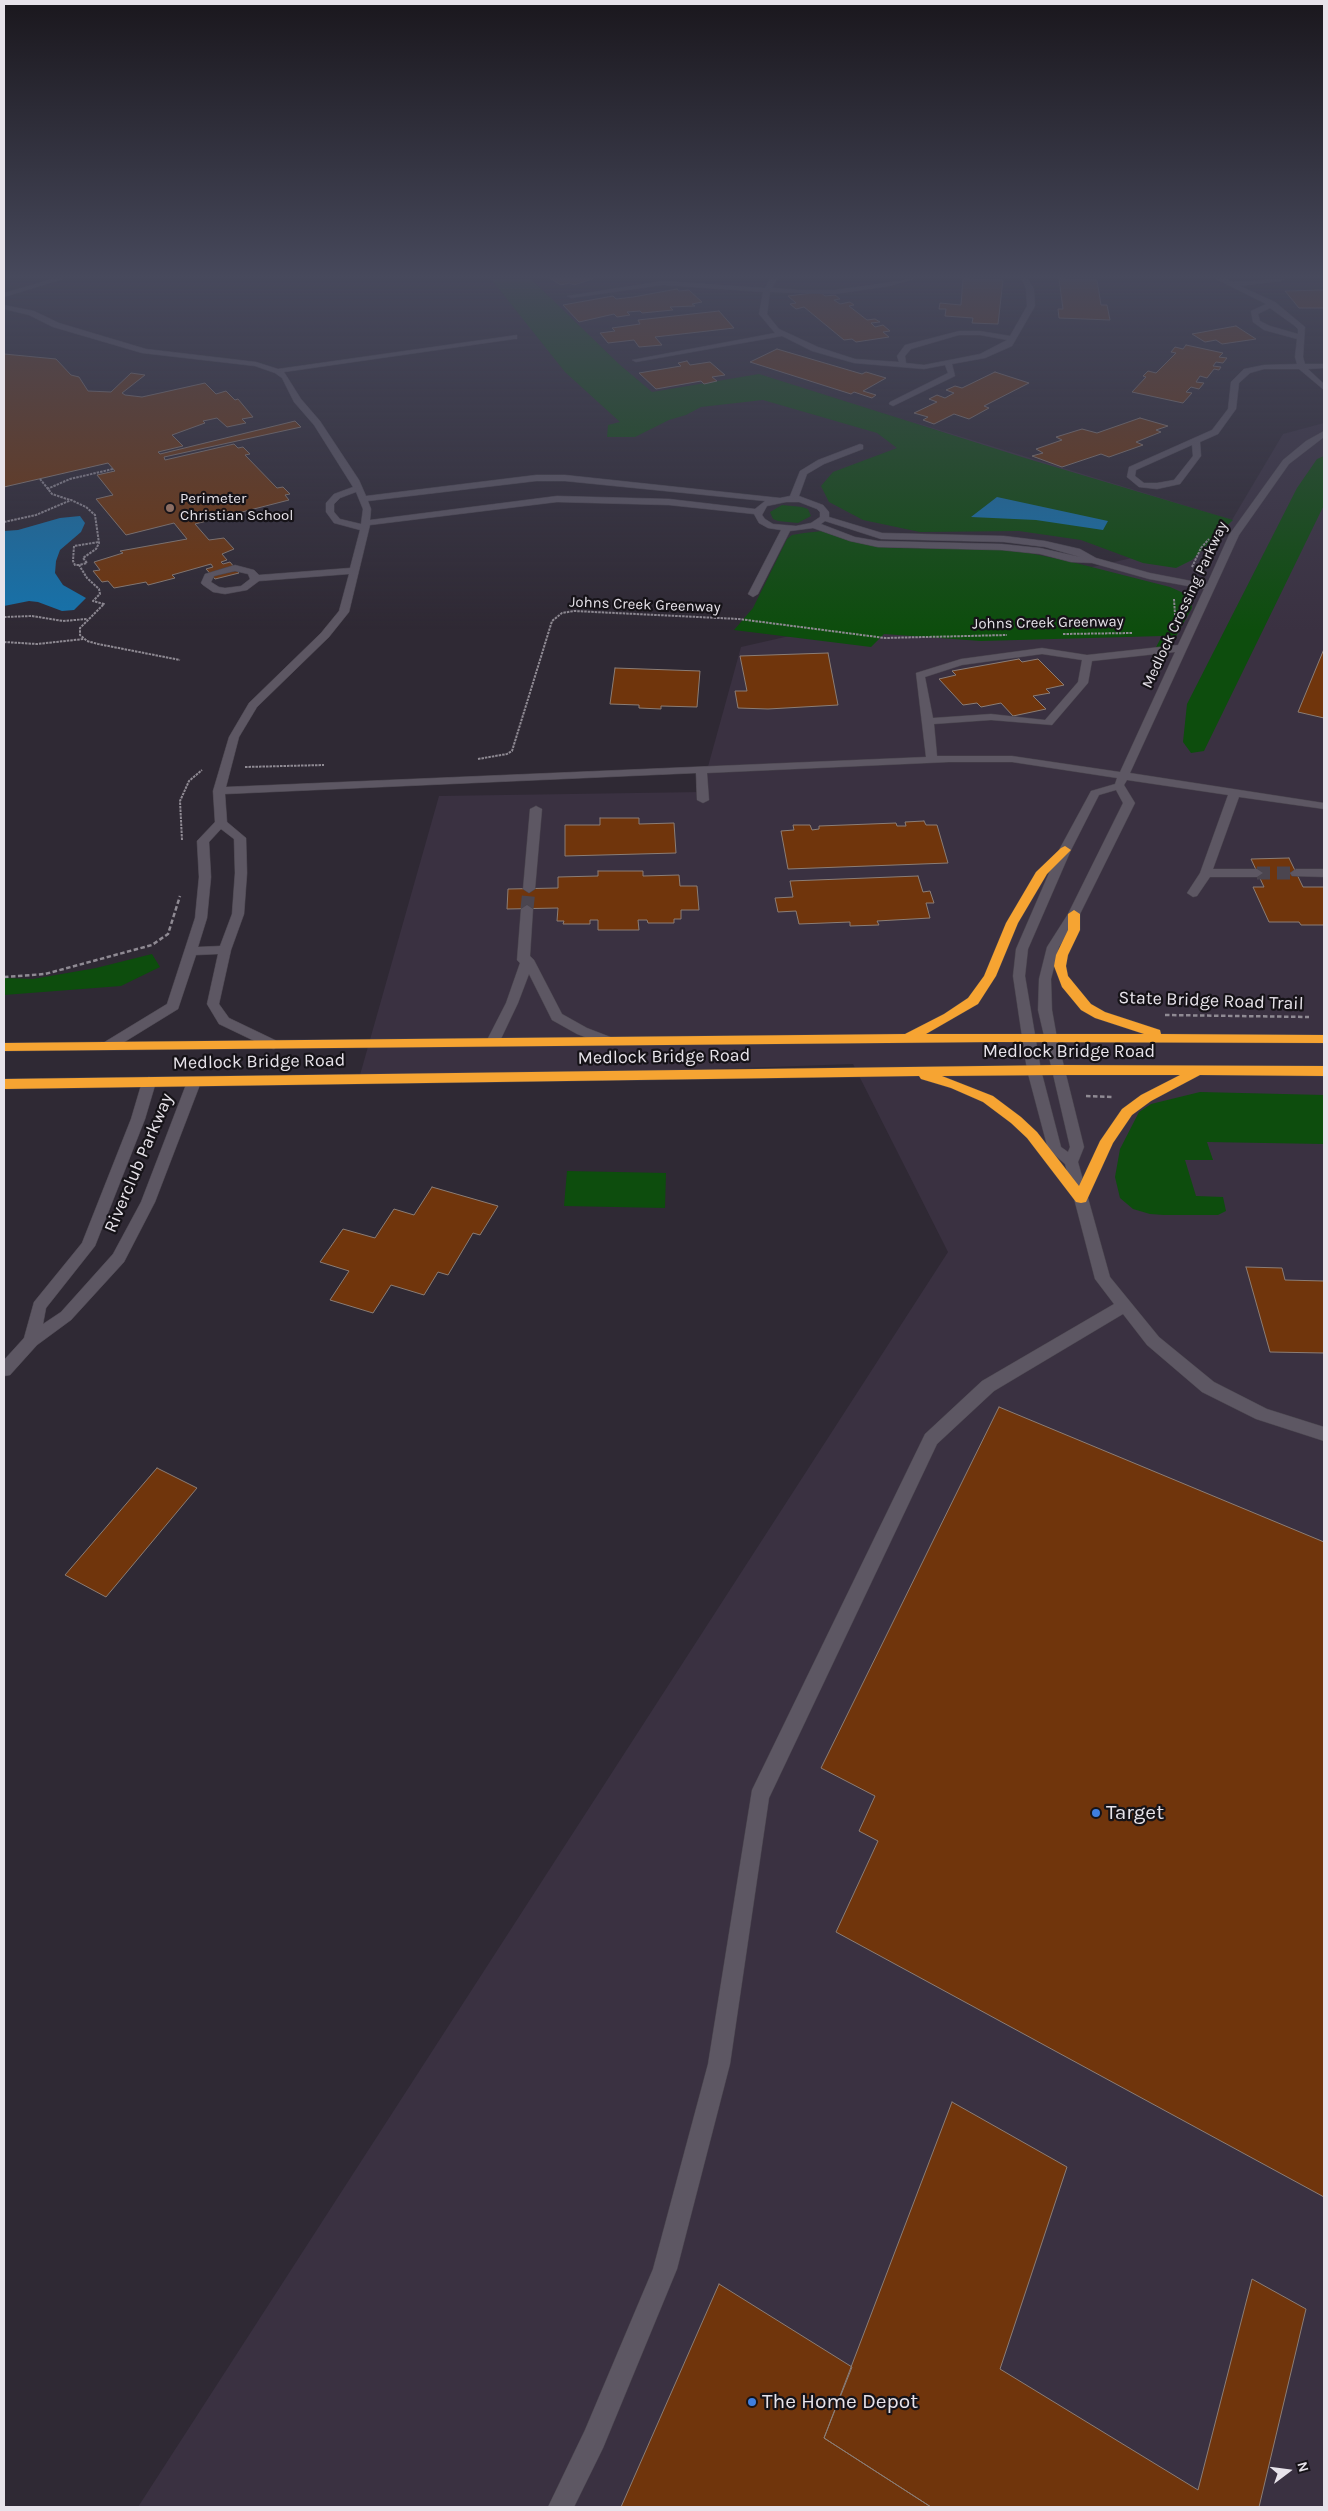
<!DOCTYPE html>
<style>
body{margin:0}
#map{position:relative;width:1328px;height:2511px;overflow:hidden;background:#2f2934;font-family:Karla,sans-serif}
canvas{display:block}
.frame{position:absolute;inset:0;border:5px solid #e7e3ea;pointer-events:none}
.north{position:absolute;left:1263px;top:2446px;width:50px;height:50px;-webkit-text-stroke:4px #161318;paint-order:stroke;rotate:75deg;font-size:14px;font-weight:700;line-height:20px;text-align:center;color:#e7e3ea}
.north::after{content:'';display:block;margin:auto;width:18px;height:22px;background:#e7e3ea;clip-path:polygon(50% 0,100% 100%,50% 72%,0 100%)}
</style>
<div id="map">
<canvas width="1328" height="2511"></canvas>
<div class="frame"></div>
<div class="north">N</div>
</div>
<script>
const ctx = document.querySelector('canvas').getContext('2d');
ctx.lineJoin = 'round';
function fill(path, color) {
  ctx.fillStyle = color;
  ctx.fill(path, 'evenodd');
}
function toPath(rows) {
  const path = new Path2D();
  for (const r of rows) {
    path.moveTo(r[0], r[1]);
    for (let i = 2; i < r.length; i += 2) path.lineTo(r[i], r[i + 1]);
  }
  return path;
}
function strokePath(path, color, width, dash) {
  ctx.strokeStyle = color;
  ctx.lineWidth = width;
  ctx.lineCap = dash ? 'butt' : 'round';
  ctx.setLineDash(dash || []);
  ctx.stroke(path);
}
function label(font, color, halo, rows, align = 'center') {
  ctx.font = font + ' Karla,sans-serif';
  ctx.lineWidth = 4.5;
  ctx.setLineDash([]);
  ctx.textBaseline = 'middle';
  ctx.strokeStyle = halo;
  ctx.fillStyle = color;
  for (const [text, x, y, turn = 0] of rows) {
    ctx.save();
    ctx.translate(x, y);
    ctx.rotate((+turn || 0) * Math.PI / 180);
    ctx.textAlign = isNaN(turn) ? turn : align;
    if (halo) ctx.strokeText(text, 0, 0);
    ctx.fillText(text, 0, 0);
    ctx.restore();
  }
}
const built = toPath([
 [910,421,1232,520,1283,434,1324,423,1324,2507,138,2507,948,1252,853,1064,358,1082,439,796,701,792,741,647,1233,535]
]);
const green = toPath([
 [491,279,531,279,619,364,652,392,759,374,1025,458,1233,520,1192,560,1176,568,1143,563,1081,540,1019,531,920,532,863,520,829,502,821,486,833,472,897,448,877,433,763,400,701,407,686,415,669,420,635,437,607,437,608,425,620,422,565,372],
 [1324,456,1324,505,1204,751,1191,753,1183,742,1187,704,1297,488,1317,459],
 [782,505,802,507,808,509,811,516,798,523,778,521,773,519,770,512],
 [823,531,845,539,892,548,994,549,1024,552,1064,560,1170,587,1188,595,1191,599,1192,608,1170,647,1155,649,1162,636,981,641,884,634,871,647,734,630,753,608,787,539,792,535,804,533],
 [152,954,160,967,121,986,4,995,4,978,33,979,96,968],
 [1200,1092,1324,1095,1324,1144,1207,1142,1213,1160,1185,1160,1196,1196,1223,1197,1226,1211,1218,1215,1164,1215,1150,1214,1133,1209,1120,1198,1115,1177,1120,1149,1139,1112,1151,1104],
 [567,1171,666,1173,665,1208,564,1206]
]);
const water = toPath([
 [997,497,1108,521,1103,530,1036,520,971,517],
 [80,516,85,523,81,532,60,550,56,561,55,573,63,585,86,598,74,610,62,611,38,602,29,601,4,606,4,531,18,530,60,518]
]);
const building = toPath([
 [551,279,593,279,574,285,569,283,561,285,551,279],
 [963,279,1003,280,998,324,972,323,973,318,945,316,946,309,939,309,940,303,961,305,963,279],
 [1059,279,1097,280,1101,305,1107,305,1110,320,1059,318,1058,309,1063,309,1059,279],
 [677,289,679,291,689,290,702,302,692,304,695,306,670,307,673,310,642,313,640,311,627,312,630,315,617,317,614,314,579,322,563,305,613,296,616,299,633,297,677,289],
 [1324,290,1324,308,1299,308,1285,291,1324,290],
 [820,292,825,296,835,295,840,299,834,300,840,304,850,302,854,305,849,306,867,320,875,319,880,322,871,323,875,327,883,325,890,331,883,332,889,337,856,342,852,339,844,340,804,307,796,309,790,304,796,303,788,296,820,292],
 [719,311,734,328,655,337,662,345,639,347,634,340,608,343,600,333,615,331,612,328,640,324,638,320,719,311],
 [1236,326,1256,339,1222,344,1216,340,1205,342,1192,334,1236,326],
 [1186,345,1223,353,1219,357,1227,358,1223,363,1216,362,1213,366,1221,367,1219,370,1214,369,1207,378,1200,376,1196,382,1204,383,1199,389,1191,387,1186,392,1192,393,1183,403,1132,392,1146,377,1143,376,1148,371,1156,373,1176,353,1171,352,1175,347,1183,349,1186,345],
 [777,349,862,374,866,372,886,378,863,391,876,395,872,398,854,392,851,394,750,362,777,349],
 [4,354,56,359,71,375,79,377,88,391,111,392,131,373,145,375,122,393,125,395,142,397,205,383,216,394,226,391,235,400,238,399,253,417,242,419,246,423,227,427,217,418,203,421,205,423,172,435,183,446,158,452,160,454,295,421,301,427,164,457,165,460,234,444,238,448,243,447,250,454,245,455,277,488,283,487,290,494,285,495,289,500,195,524,209,540,224,538,234,549,222,554,227,560,221,562,223,564,230,562,239,573,215,579,206,569,213,567,211,564,172,575,175,578,148,585,146,582,114,588,108,581,102,582,93,571,100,570,94,562,123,553,120,551,187,539,174,523,126,535,96,499,113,495,97,475,115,471,108,463,4,487,4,354],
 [687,361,690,365,710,362,725,375,712,377,717,381,704,384,701,381,656,389,639,373,681,366,678,363,687,361],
 [995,372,1029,383,984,406,989,408,969,419,954,414,934,424,923,420,928,417,914,413,937,402,929,399,937,395,945,398,954,393,946,390,955,386,962,388,995,372],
 [1140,418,1168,426,1156,430,1161,432,1136,442,1143,445,1109,457,1101,454,1062,467,1032,456,1043,453,1036,449,1062,440,1056,437,1082,429,1097,433,1140,418],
 [1324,649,1324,718,1298,712,1324,649],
 [828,653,838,705,768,709,738,708,735,691,747,691,740,656,828,653],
 [1019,659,1022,662,1038,659,1064,685,1046,689,1050,693,1033,696,1046,709,1013,716,1001,703,981,707,977,703,963,705,939,679,956,675,952,671,1019,659],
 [615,668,700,671,697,707,661,706,661,709,639,708,639,705,610,704,615,668],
 [600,818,639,818,639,824,674,823,676,853,565,856,565,825,600,825,600,818],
 [924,821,926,825,937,825,948,863,788,869,781,831,794,830,793,825,810,825,812,830,819,829,819,826,896,823,897,826,906,826,905,822,924,821],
 [1289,858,1303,887,1324,887,1324,925,1301,925,1299,922,1269,922,1253,887,1264,887,1251,859,1289,858],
 [598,871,643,871,643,876,679,875,680,886,697,886,699,910,681,910,681,919,674,919,674,923,648,923,647,920,638,920,639,930,598,930,598,920,590,920,590,924,563,924,564,921,557,921,558,908,507,909,508,889,558,888,558,877,598,876,598,871],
 [918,876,923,892,930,891,934,903,926,903,930,918,877,921,879,925,850,926,850,922,799,924,796,911,778,912,775,898,793,897,790,881,918,876],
 [432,1187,498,1206,480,1235,473,1233,448,1275,438,1272,424,1295,391,1285,373,1313,330,1300,349,1271,320,1262,343,1229,375,1238,394,1209,414,1215,432,1187],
 [1246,1267,1282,1268,1285,1280,1324,1281,1324,1353,1270,1352,1246,1267],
 [999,1407,1324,1542,1324,2197,836,1932,878,1841,859,1831,875,1796,821,1768,999,1407],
 [157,1468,197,1488,106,1597,65,1575,157,1468],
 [952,2102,1067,2167,1000,2369,1198,2490,1252,2279,1306,2309,1259,2507,931,2507,824,2438,952,2102],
 [719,2284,852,2367,824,2438,931,2507,621,2507,719,2284]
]);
const minorTunnel = toPath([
 [1257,873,1296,873],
 [527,909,529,889]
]);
const pathFar1 = toPath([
 [40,479,52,494,70,500],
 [47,489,70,479,113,469],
 [4,522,36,515,71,500,86,507,95,515,99,543,96,549,83,558,87,563,79,565,87,578,99,589,100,594,93,601,104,604,80,628,80,635,87,641,98,644,180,660],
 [79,565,75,565,73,561,74,546,99,542],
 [1192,567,1201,548,1209,539],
 [1174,599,1175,615],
 [4,617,32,616,63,621,87,619],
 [1063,634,1132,633],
 [4,642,37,644,84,639],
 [478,759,507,754,512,751,552,621,562,613,574,611,739,619,885,638,1007,635],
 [245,767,324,765],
 [182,840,180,801,189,781,202,770]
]);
const path = toPath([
 [4,977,45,974,152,945,168,934,180,896],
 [1165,1015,1309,1017],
 [1086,1096,1112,1097]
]);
const minor = toPath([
 [52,279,63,279,4,297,4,293,52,279],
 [770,279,777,279,772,288,799,290,835,290,913,279,890,286,835,294,770,292,767,314,779,329,818,347,855,359,899,362,897,356,905,345,959,331,980,331,1010,336,1027,306,1026,289,1022,279,1028,279,1034,289,1035,306,1012,346,985,358,952,364,955,376,893,406,889,404,890,402,948,373,945,365,924,369,854,363,812,351,782,336,636,362,632,360,775,333,759,314,763,292,663,285,571,298,567,296,663,281,765,288,770,279],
 [959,335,980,335,1007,340,980,354,924,365,906,363,905,356,911,349,959,335],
 [1216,279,1225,279,1233,282,1284,279,1281,281,1240,286,1275,302,1305,327,1303,357,1305,364,1324,364,1324,368,1308,369,1324,384,1324,390,1299,369,1264,369,1250,373,1239,383,1236,409,1218,434,1200,442,1201,456,1180,484,1157,489,1139,487,1127,477,1129,467,1212,430,1228,409,1231,382,1244,369,1264,365,1297,364,1295,357,1297,339,1264,330,1253,322,1251,311,1266,304,1216,279],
 [1270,308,1295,326,1298,329,1298,334,1270,326,1260,321,1258,314,1270,308],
 [1192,445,1193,456,1174,480,1157,483,1144,483,1135,476,1136,470,1192,445],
 [4,305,34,311,59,323,146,349,256,362,278,369,517,335,517,339,514,339,284,372,301,399,320,421,359,480,366,496,536,475,565,475,780,498,790,496,800,471,818,460,860,444,863,445,863,449,824,464,807,474,799,496,823,505,829,512,829,517,882,533,1004,536,1045,541,1080,549,1096,558,1150,573,1207,584,1229,535,1283,460,1306,441,1324,431,1324,437,1289,464,1239,535,1130,773,1324,803,1324,809,1239,797,1213,869,1257,869,1263,873,1257,877,1210,877,1197,896,1193,897,1187,893,1200,873,1228,795,1127,780,1124,785,1135,803,1080,914,1059,947,1051,979,1052,1010,1057,1038,1084,1147,1078,1162,1110,1277,1159,1337,1214,1382,1267,1409,1324,1427,1324,1441,1256,1419,1202,1392,1147,1345,1123,1314,994,1391,937,1444,769,1798,730,2064,677,2269,603,2448,574,2507,548,2507,585,2430,653,2269,708,2064,752,1790,925,1434,982,1381,1114,1304,1095,1279,1065,1164,1048,1149,1027,1070,1013,976,1016,949,1059,850,1091,791,1115,784,1117,778,1012,762,949,762,707,773,709,800,703,803,697,800,696,773,225,794,227,822,246,838,247,873,244,914,231,950,219,1004,229,1018,279,1042,281,1045,274,1049,269,1048,219,1024,207,1004,218,954,196,955,178,1009,113,1049,103,1049,101,1046,103,1043,167,1004,195,918,199,877,197,841,215,822,213,791,229,737,249,703,321,633,339,611,349,574,259,581,247,590,225,594,213,592,203,585,201,583,205,574,235,565,254,570,259,575,350,568,360,530,334,523,326,512,326,503,334,494,353,487,314,425,294,402,282,378,275,373,255,366,142,353,53,327,29,315,4,309,4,305],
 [536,481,565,481,765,501,755,509,669,499,557,496,370,520,371,509,368,501,536,481],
 [356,492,363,509,361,524,340,519,334,512,334,504,340,498,356,492],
 [557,502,669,505,754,514,759,523,768,528,781,530,748,594,753,597,758,594,790,531,813,528,850,541,878,547,1002,550,1040,554,1071,562,1092,563,1149,579,1204,589,1178,645,1087,655,1042,648,961,659,916,673,926,757,226,787,239,737,257,707,329,637,349,612,370,525,557,502],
 [786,502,799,502,817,509,820,512,820,517,811,523,796,526,773,524,765,519,762,515,767,506,786,502],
 [825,521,881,539,1004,542,1045,547,1080,557,1040,548,1002,544,878,541,855,537,821,524,825,521],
 [235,571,248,574,250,579,241,586,225,588,219,587,211,582,214,576,235,571],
 [1175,652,1120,772,1012,756,937,756,934,724,991,720,1052,725,1088,683,1092,661,1175,652],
 [1042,654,1082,660,1078,682,1045,720,991,714,933,718,925,677,962,665,1042,654],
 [1116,790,1123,803,1068,914,1047,947,1039,979,1038,1010,1070,1147,1068,1152,1061,1147,1041,1070,1025,976,1028,949,1071,850,1099,795,1116,790],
 [221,829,234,839,235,873,232,914,220,946,198,947,207,918,211,877,209,842,221,829],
 [536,806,542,809,535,889,529,893,523,889,530,809,536,806],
 [1296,869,1324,869,1324,877,1292,876,1290,873,1296,869],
 [527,905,533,909,530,956,534,960,562,1014,587,1028,613,1038,615,1041,613,1044,603,1044,577,1034,552,1020,529,974,518,1003,498,1045,488,1045,486,1042,506,1003,520,963,517,960,521,909,527,905],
 [149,1077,156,1082,145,1119,95,1246,46,1308,43,1324,61,1312,113,1254,141,1202,187,1082,189,1079,199,1079,201,1082,155,1202,124,1262,71,1320,37,1345,10,1375,4,1376,4,1360,24,1338,34,1302,82,1243,131,1119,142,1082,149,1077]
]);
const highway = toPath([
 [1065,846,1071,850,1047,874,1018,923,996,976,978,1004,926,1034,1144,1034,1095,1018,1081,1010,1062,987,1054,966,1056,955,1068,930,1068,914,1074,910,1080,914,1080,930,1068,955,1066,966,1068,976,1091,1004,1105,1012,1160,1030,1161,1034,1324,1035,1324,1043,997,1042,4,1051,4,1043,905,1034,944,1014,968,998,984,976,1006,923,1036,872,1061,848,1065,846],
 [1058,1065,1324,1066,1324,1076,1200,1075,1151,1101,1132,1115,1113,1143,1086,1202,1081,1203,1076,1202,1027,1138,1011,1123,983,1102,951,1088,921,1079,919,1076,4,1089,4,1079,1058,1065],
 [1058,1075,1180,1075,1141,1095,1122,1109,1100,1141,1079,1186,1037,1132,1021,1117,993,1096,942,1076,1058,1075]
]);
const markers = [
 [170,508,5,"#8d6e63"],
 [1096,1813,5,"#3f7fe0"],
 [752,2402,5,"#3f7fe0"]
];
const farPoinames = [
 ["Perimeter",180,499],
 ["Christian School",180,516]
];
const farStreetnames = [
 ["Johns Creek Greenway",645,605,2],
 ["Medlock Crossing Parkway",1185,605,-65],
 ["Johns Creek Greenway",1048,623,-1]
];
const streetNames = [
 ["State Bridge Road Trail",1211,1001,2],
 ["Medlock Bridge Road",1069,1052],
 ["Medlock Bridge Road",664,1057,-1],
 ["Medlock Bridge Road",259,1062,-1],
 ["Riverclub Parkway",139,1163,-67]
];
const nearPoinames = [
 ["Target",1106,1813],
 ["The Home Depot",762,2402]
];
fill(built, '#3a3141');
fill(green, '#0d4d0d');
fill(water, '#1573ac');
fill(building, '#70350c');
strokePath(building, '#8b7d75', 1);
strokePath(minorTunnel, '#4b454f', 13, [13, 7]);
strokePath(minor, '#49444d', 1);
strokePath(highway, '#49444d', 1);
strokePath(pathFar1, '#8f8a93', 2, [2.5, 1]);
strokePath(path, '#8f8a93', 2.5, [4.5, 2.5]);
fill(minor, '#5d5763');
fill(highway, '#f6a432');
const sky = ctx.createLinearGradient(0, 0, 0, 630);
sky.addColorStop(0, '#1a171d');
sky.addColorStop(0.44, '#47495c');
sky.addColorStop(1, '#47495c00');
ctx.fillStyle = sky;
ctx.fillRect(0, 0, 1328, 630);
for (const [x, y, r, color] of markers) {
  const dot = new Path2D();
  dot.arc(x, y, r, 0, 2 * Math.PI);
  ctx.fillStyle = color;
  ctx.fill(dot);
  strokePath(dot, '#161318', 2);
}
label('15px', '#e7e3ea', '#161318', farPoinames, 'left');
label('15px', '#e7e3ea', '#161318', farStreetnames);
label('18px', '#e7e3ea', '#161318', streetNames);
label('21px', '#e7e3ea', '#161318', nearPoinames, 'left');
</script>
